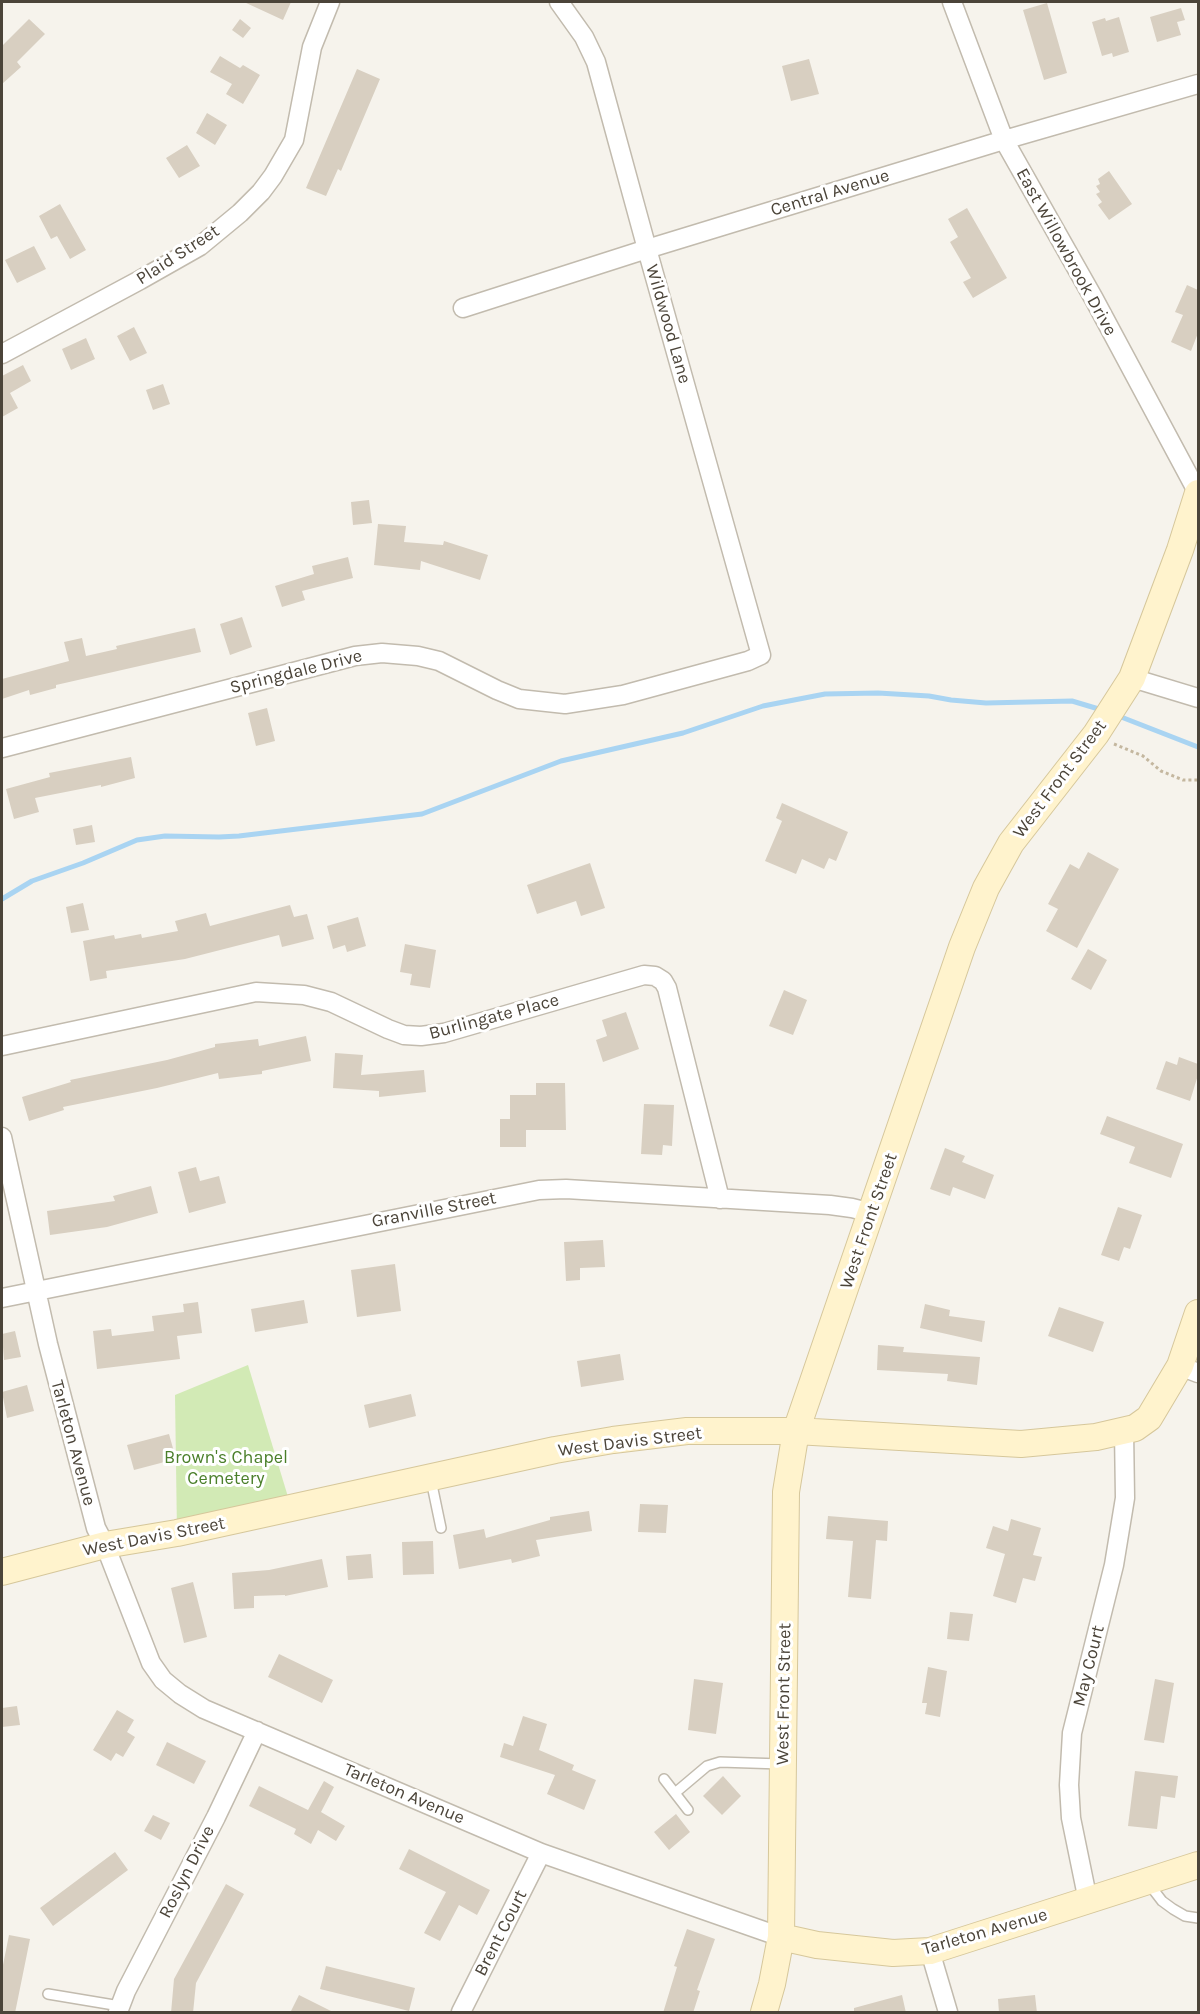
<!DOCTYPE html>
<style>
body{margin:0}
#map{position:relative;width:1200px;height:2014px;overflow:hidden;background:#f6f3ec;font-family:Karla,sans-serif}
canvas{display:block}
.frame{position:absolute;inset:0;border:3px solid #4b4439;pointer-events:none}
</style>
<div id="map">
<canvas width="1200" height="2014"></canvas>
<div class="frame"></div>
</div>
<script>
const ctx = document.querySelector('canvas').getContext('2d');
ctx.lineJoin = 'round';
function fill(path, color) {
  ctx.fillStyle = color;
  ctx.fill(path, 'evenodd');
}
function toPath(rows) {
  const path = new Path2D();
  for (const r of rows) {
    path.moveTo(r[0], r[1]);
    for (let i = 2; i < r.length; i += 2) path.lineTo(r[i], r[i + 1]);
  }
  return path;
}
function strokePath(path, color, width, dash) {
  ctx.strokeStyle = color;
  ctx.lineWidth = width;
  ctx.lineCap = dash ? 'butt' : 'round';
  ctx.setLineDash(dash || []);
  ctx.stroke(path);
}
function label(font, color, halo, rows, align = 'center') {
  ctx.font = font + ' Karla,sans-serif';
  ctx.lineWidth = 6;
  ctx.setLineDash([]);
  ctx.textBaseline = 'middle';
  ctx.strokeStyle = halo;
  ctx.fillStyle = color;
  for (const [text, x, y, turn = 0] of rows) {
    ctx.save();
    ctx.translate(x, y);
    ctx.rotate((+turn || 0) * Math.PI / 180);
    ctx.textAlign = isNaN(turn) ? turn : align;
    if (halo) ctx.strokeText(text, 0, 0);
    ctx.fillText(text, 0, 0);
    ctx.restore();
  }
}
const green = toPath([
 [248,1365,292,1510,177,1533,175,1395]
]);
const stream = toPath([
 [1116,715,1198,747],
 [2,899,32,881,83,863,137,840,165,836,219,837,239,836,422,814,561,761,683,733,763,706,825,694,878,693,929,696,951,700,986,703,1072,701,1102,710]
]);
const building = toPath([
 [244,2,291,2,283,20],
 [1047,3,1067,73,1044,80,1023,10],
 [1181,8,1185,20,1177,22,1181,35,1157,42,1150,17],
 [1119,17,1129,52,1113,57,1112,53,1102,56,1092,22,1105,18,1106,21],
 [29,19,45,34,17,62,21,67,2,84,2,46],
 [240,19,251,28,243,38,232,30],
 [220,56,240,68,243,65,260,75,243,104,226,94,232,84,210,72],
 [809,59,819,94,791,101,782,66],
 [357,69,380,79,341,171,338,169,326,196,306,188],
 [207,113,227,125,215,145,196,133],
 [187,145,200,166,179,178,166,158],
 [1109,171,1132,204,1109,220,1098,205,1102,202,1096,194,1100,192,1096,186,1100,184,1098,179],
 [60,204,86,250,70,259,57,236,51,239,39,216],
 [967,208,1007,278,973,298,963,282,971,278,950,242,958,237,948,219],
 [34,246,46,269,17,283,5,260],
 [1187,285,1198,290,1198,333,1191,351,1171,342,1183,315,1175,312],
 [134,327,147,353,130,361,117,336],
 [86,338,95,359,71,370,62,349],
 [23,365,31,381,10,393,18,408,2,417,2,376],
 [163,384,170,404,153,410,146,390],
 [369,500,372,523,353,525,351,502],
 [378,524,406,526,404,542,443,545,444,541,488,555,480,580,421,561,420,570,374,565],
 [348,557,353,578,302,591,305,600,282,607,275,586,314,574,312,566],
 [242,617,252,647,230,655,220,624],
 [195,628,201,652,56,685,56,688,30,695,29,690,2,699,2,679,69,661,64,642,82,638,86,656,117,649,116,646],
 [267,708,275,741,256,746,248,713],
 [131,757,135,778,101,787,101,785,35,798,39,812,14,819,6,789,50,777,49,773],
 [782,803,848,832,836,861,829,858,824,869,802,859,796,874,765,861,782,821,776,818],
 [92,825,95,842,76,845,73,829],
 [1088,852,1119,869,1077,948,1046,931,1058,909,1048,904,1070,864,1079,869],
 [590,863,605,908,581,916,576,901,537,914,527,885],
 [83,903,89,930,71,933,66,907],
 [290,905,294,917,307,914,314,939,282,947,279,935,185,959,106,971,107,978,90,981,83,941,114,935,115,939,141,934,142,938,178,931,175,921,206,913,210,926],
 [358,917,366,946,347,952,345,945,333,949,327,926],
 [405,944,436,950,430,988,410,985,412,974,400,972],
 [1088,949,1107,960,1091,990,1071,979],
 [784,990,807,1000,793,1035,769,1026],
 [626,1012,639,1049,603,1062,596,1040,607,1036,602,1020],
 [306,1036,311,1061,262,1071,262,1074,219,1079,218,1073,157,1088,63,1107,64,1110,29,1121,22,1097,71,1082,70,1080,167,1060,215,1047,215,1044,258,1039,259,1046],
 [335,1053,363,1055,361,1075,424,1070,426,1092,379,1097,379,1091,333,1088],
 [1179,1057,1198,1064,1198,1075,1190,1101,1156,1089,1166,1061,1177,1065],
 [536,1083,565,1083,566,1130,526,1130,526,1147,500,1147,500,1119,510,1119,510,1095,536,1095],
 [644,1104,674,1105,672,1146,663,1145,662,1155,641,1154],
 [1107,1116,1183,1144,1171,1178,1129,1163,1135,1147,1100,1134],
 [945,1148,965,1156,962,1162,994,1175,985,1199,953,1187,950,1196,930,1189],
 [196,1167,200,1181,219,1176,226,1203,189,1213,178,1172],
 [151,1186,158,1213,107,1227,50,1235,47,1211,115,1201,113,1196],
 [1118,1207,1142,1215,1130,1249,1124,1247,1119,1261,1101,1255],
 [603,1240,605,1267,580,1268,580,1280,566,1281,564,1242],
 [395,1264,401,1311,357,1317,351,1270],
 [304,1300,308,1323,255,1332,251,1309],
 [198,1302,202,1333,177,1336,180,1359,97,1369,93,1331,111,1329,112,1336,154,1331,152,1316,184,1312,183,1304],
 [925,1304,950,1310,949,1316,985,1321,982,1342,920,1328],
 [1059,1307,1104,1322,1093,1352,1048,1336],
 [15,1331,21,1357,4,1360,2,1334],
 [878,1345,904,1347,903,1352,980,1357,977,1385,947,1381,948,1374,877,1370],
 [620,1354,624,1380,581,1387,577,1361],
 [27,1385,34,1411,7,1418,2,1392],
 [411,1394,416,1416,369,1428,364,1405],
 [169,1434,176,1459,134,1470,127,1445],
 [640,1504,668,1505,666,1533,638,1532],
 [589,1511,592,1531,536,1540,540,1556,512,1563,511,1559,459,1569,453,1535,484,1529,486,1538,550,1520,550,1517],
 [828,1516,888,1521,887,1541,876,1540,871,1599,848,1597,853,1541,826,1539],
 [1011,1519,1041,1528,1033,1555,1042,1557,1035,1581,1023,1578,1016,1603,993,1596,1005,1554,986,1548,993,1526,1008,1531],
 [433,1541,434,1574,403,1575,402,1542],
 [371,1554,373,1578,348,1580,346,1556],
 [322,1559,328,1587,285,1596,285,1595,254,1596,254,1608,234,1609,232,1573,269,1570],
 [193,1582,207,1637,184,1643,171,1588],
 [950,1612,973,1614,969,1641,947,1639],
 [279,1654,333,1680,322,1703,268,1677],
 [928,1667,947,1671,940,1717,925,1714,927,1703,922,1703],
 [694,1679,723,1683,716,1734,688,1730],
 [1155,1679,1174,1683,1164,1743,1144,1740],
 [17,1706,20,1725,2,1727,2,1708],
 [117,1710,134,1720,127,1732,135,1737,123,1757,116,1753,111,1761,93,1750],
 [523,1716,547,1724,539,1750,574,1765,572,1770,596,1780,584,1810,547,1794,555,1775,500,1757,504,1743,513,1746],
 [167,1742,206,1761,194,1784,156,1765],
 [1135,1771,1178,1776,1175,1798,1161,1796,1157,1829,1128,1826],
 [723,1776,741,1796,722,1815,703,1796],
 [324,1781,334,1787,321,1812,345,1826,336,1841,318,1830,311,1844,294,1834,296,1829,249,1806,259,1786,308,1810],
 [676,1814,690,1832,669,1850,654,1832],
 [153,1815,170,1823,161,1840,144,1831],
 [409,1849,490,1890,477,1915,459,1905,440,1941,424,1933,446,1892,399,1869],
 [115,1852,128,1870,53,1926,40,1908],
 [226,1884,244,1894,196,1983,193,2013,171,2013,174,1979],
 [687,1929,715,1939,697,1990,700,1991,693,2013,663,2013,677,1967,674,1966],
 [9,1935,30,1939,15,2013,2,2013,2,1970],
 [326,1966,415,1988,409,2011,320,1989],
 [299,1995,335,2013,290,2013],
 [902,1995,906,2013,854,2013,854,2008],
 [1035,1995,1037,2013,999,2013,998,1999]
]);
const path = toPath([
 [1114,744,1143,756,1161,771,1183,780,1198,780]
]);
const lane = toPath([
 [431,1480,441,1528],
 [664,1779,688,1810],
 [675,1793,707,1766,720,1762,781,1764],
 [1149,1884,1162,1901,1173,1909,1185,1916,1198,1918],
 [48,1994,120,2006]
]);
const street = toPath([
 [952,2,1004,140,1094,299,1198,493],
 [463,308,647,249,1004,140,1198,84],
 [2,354,140,280,200,246,240,213,261,192,273,176,294,140,312,47,330,2],
 [1132,678,1198,698],
 [2,748,355,656,382,653,418,656,439,661,497,690,519,699,565,704,623,695,748,661,761,655,647,249,596,62,584,37,559,2],
 [2,1046,256,992,304,995,331,1002,388,1029,404,1035,421,1036,444,1033,644,975,655,976,663,981,667,988,720,1199],
 [2,1137,48,1344,96,1528,105,1545,151,1663,163,1680,180,1694,204,1709,541,1853,781,1937],
 [2,1298,539,1190,566,1189,830,1205,852,1208,872,1213],
 [1180,1366,1198,1373],
 [1088,1901,1071,1818,1069,1785,1072,1733,1114,1565,1125,1498,1124,1430],
 [930,1951,948,2012],
 [118,2012,126,1991,216,1817,257,1731],
 [461,2012,541,1853]
]);
const secondary = toPath([
 [2,1572,105,1545,177,1533,555,1450,613,1440,687,1431,796,1431,1021,1444,1096,1437,1135,1428,1149,1418,1180,1366,1198,1313],
 [781,1937,817,1945,893,1953,930,1951,1198,1865],
 [764,2012,772,1984,781,1937,786,1492,796,1431,962,947,986,888,1011,843,1096,734,1132,678,1180,550,1198,493]
]);
const streetNames = [
 ["Central Avenue",830,193,-17],
 ["East Willowbrook Drive",1066,252,61],
 ["Plaid Street",178,255,-33],
 ["Wildwood Lane",668,324,74],
 ["Springdale Drive",296,672,-14],
 ["West Front Street",1060,779,-53],
 ["Burlingate Place",494,1017,-15],
 ["Granville Street",434,1210,-11],
 ["West Front Street",869,1221,-71],
 ["West Davis Street",630,1442,-7],
 ["Tarleton Avenue",73,1443,75],
 ["West Davis Street",154,1537,-11],
 ["May Court",1089,1666,-76],
 ["West Front Street",784,1694,-89],
 ["Tarleton Avenue",404,1794,23],
 ["Roslyn Drive",187,1872,-63],
 ["Tarleton Avenue",985,1932,-16],
 ["Brent Court",501,1933,-63]
];
const parkNames = [
 ["Brown's Chapel",226,1458],
 ["Cemetery",226,1479]
];
fill(green, '#d2eab5');
strokePath(stream, '#a9d4f2', 5);
fill(building, '#d8cfc1');
strokePath(lane, '#c2bbae', 12);
strokePath(street, '#c2bbae', 21);
strokePath(secondary, '#d6c79b', 28);
strokePath(path, '#c4b79f', 3, [3, 3]);
strokePath(lane, '#fff', 9);
strokePath(street, '#fff', 18);
strokePath(secondary, '#fff3cd', 26);
label('18px', '#4b4439', '#fff', streetNames);
label('18px', '#4a7f2a', '#fff', parkNames);
</script>
